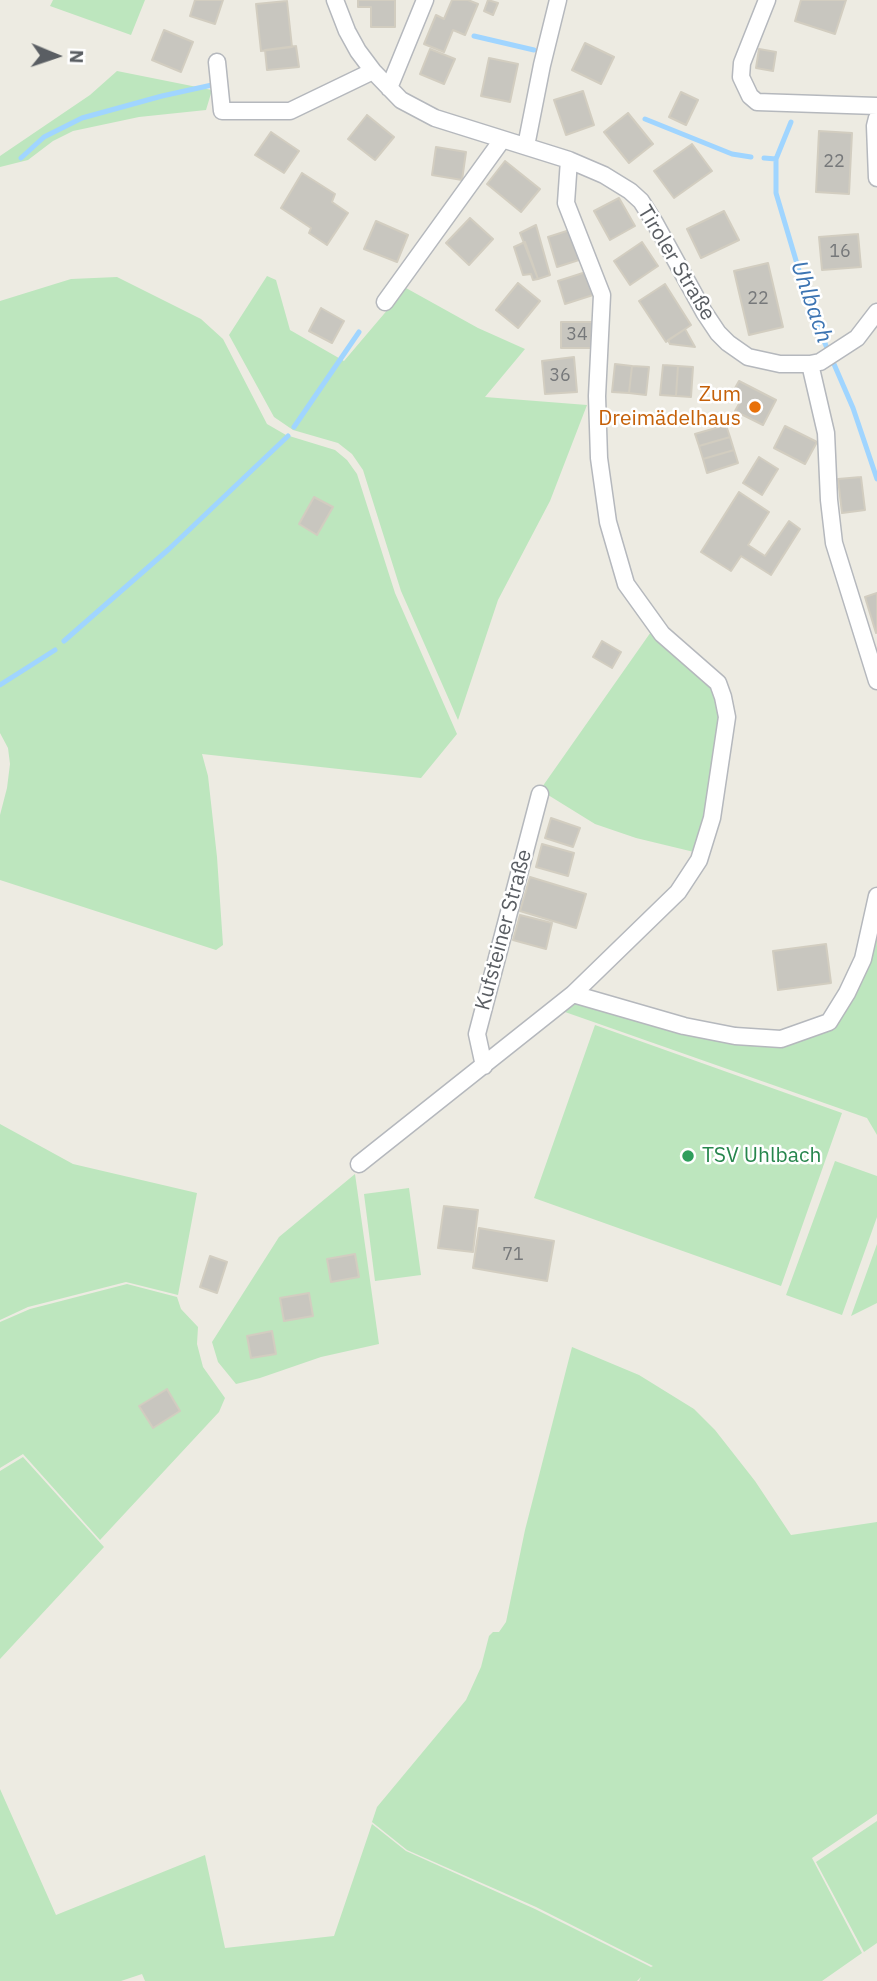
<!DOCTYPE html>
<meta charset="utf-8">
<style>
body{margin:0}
#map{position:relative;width:877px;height:1981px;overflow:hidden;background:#edebe2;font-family:"IBM Plex Sans",sans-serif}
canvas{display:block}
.north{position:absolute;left:21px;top:21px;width:70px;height:70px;-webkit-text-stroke:5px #fff;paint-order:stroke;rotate:92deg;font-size:19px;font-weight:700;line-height:28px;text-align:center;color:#5a5e63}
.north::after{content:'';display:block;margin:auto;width:24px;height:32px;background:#5a5e63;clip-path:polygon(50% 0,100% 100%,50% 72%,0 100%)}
</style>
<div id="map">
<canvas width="877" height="1981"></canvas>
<div class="north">N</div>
</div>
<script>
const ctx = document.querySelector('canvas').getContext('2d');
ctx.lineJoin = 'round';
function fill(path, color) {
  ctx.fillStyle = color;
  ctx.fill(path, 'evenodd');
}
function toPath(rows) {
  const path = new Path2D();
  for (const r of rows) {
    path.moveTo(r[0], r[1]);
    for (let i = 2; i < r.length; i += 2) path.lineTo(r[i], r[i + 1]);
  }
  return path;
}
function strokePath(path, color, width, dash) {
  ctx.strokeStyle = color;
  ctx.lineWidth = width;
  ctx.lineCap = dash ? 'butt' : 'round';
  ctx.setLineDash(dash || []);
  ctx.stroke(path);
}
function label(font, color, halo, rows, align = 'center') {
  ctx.font = font + ' "IBM Plex Sans",sans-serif';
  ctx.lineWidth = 5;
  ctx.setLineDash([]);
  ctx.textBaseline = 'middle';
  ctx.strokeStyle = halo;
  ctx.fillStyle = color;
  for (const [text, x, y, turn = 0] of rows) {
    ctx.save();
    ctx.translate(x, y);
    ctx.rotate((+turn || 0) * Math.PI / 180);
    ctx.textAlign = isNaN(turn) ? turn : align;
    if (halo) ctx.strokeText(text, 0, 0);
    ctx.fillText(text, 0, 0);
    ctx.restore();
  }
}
const green = toPath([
 [53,0,145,0,131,35,50,6],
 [117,71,212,90,206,110,139,117,73,131,53,141,28,160,0,167,0,156,90,95],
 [267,276,276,280,290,330,344,361,406,288,478,328,525,349,485,397,587,405,550,501,498,600,458,720,401,591,363,470,352,454,338,443,293,430,274,417,229,335],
 [117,277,201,319,223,339,267,424,286,435,335,450,347,460,357,474,395,593,457,734,421,778,202,754,208,776,217,857,223,945,216,950,0,880,0,815,7,788,10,764,8,748,0,733,0,301,71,279],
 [653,629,713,687,722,718,707,817,694,852,636,838,595,824,540,790],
 [877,923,877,1135,867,1118,565,1012,579,1001,781,1046,835,1029,853,996],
 [595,1025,842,1113,781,1286,534,1198],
 [0,1124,73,1164,197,1193,178,1295,126,1282,28,1307,0,1320],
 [835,1161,877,1176,877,1217,842,1315,786,1295],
 [355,1174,379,1344,321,1357,260,1378,236,1384,218,1362,212,1342,279,1237],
 [409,1188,421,1275,375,1281,364,1194],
 [877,1244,877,1303,851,1316],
 [127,1284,177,1297,181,1309,198,1327,197,1344,203,1367,225,1398,219,1412,100,1540,23,1454,0,1468,0,1322,30,1309],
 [572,1347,639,1375,694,1409,715,1430,755,1481,791,1535,877,1522,877,1814,812,1858,862,1953,822,1981,639,1981,641,1977,637,1981,145,1981,142,1974,121,1981,0,1981,0,1789,56,1915,205,1855,225,1948,334,1936,372,1824,406,1851,535,1909,651,1967,653,1966,536,1907,407,1850,372,1822,377,1807,466,1700,481,1667,489,1636,493,1632,499,1632,506,1622,525,1530],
 [23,1457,104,1547,0,1659,0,1471],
 [877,1821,877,1943,864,1952,816,1862]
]);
const stream = toPath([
 [474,36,534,50],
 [645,119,732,154,751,157],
 [791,122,776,159,776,193,811,311,853,408,877,479],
 [21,158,44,137,82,118,162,96,212,85],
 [764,158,776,159],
 [294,427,359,332],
 [64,641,169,549,288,436],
 [0,685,55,650]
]);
const building = toPath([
 [195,0,223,0,215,24,190,16,195,0],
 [358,0,395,0,395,27,371,27,371,7,358,7,358,0],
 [452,0,468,0,478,4,465,35,453,30,444,52,424,44,436,15,444,19,452,0],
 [488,0,498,3,493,15,484,11,488,0],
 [801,0,846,0,835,34,795,21,801,0],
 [287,1,292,47,261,51,256,4,287,1],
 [164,30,193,42,181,72,152,60,164,30],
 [585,43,614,57,601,84,572,70,585,43],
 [296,46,299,67,267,70,265,50,296,46],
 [430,49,455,59,444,84,420,74,430,49],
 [759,49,776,52,773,71,756,68,759,49],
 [489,58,518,64,510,102,481,96,489,58],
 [583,91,594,125,566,135,554,100,583,91],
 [681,92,698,100,686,125,669,117,681,92],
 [628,113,653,144,629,163,604,132,628,113],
 [367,115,394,137,375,160,348,139,367,115],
 [819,131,852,133,849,194,816,192,819,131],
 [271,132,299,151,284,173,255,155,271,132],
 [692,144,712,171,674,198,654,171,692,144],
 [436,147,466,152,462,180,432,175,436,147],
 [505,161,540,189,521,212,487,184,505,161],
 [302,173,335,194,332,202,348,213,327,245,309,233,311,228,281,208,302,173],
 [619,198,635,226,610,240,594,211,619,198],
 [724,211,739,240,701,258,687,229,724,211],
 [470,218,493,239,469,265,446,243,470,218],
 [376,221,408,235,397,262,364,249,376,221],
 [536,225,550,275,538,279,520,233,536,225],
 [573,229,582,259,557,267,548,237,573,229],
 [858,234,861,267,822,270,819,237,858,234],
 [525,242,538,279,533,280,531,274,523,275,514,247,525,242],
 [642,242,658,266,630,285,614,261,642,242],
 [768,263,783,327,749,335,734,271,768,263],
 [586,272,593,295,565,304,558,281,586,272],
 [518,283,540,301,518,328,496,310,518,283],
 [665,284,691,325,666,342,639,301,665,284],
 [321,308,344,321,332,343,309,331,321,308],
 [561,322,593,322,593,348,561,348,561,322],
 [685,329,695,347,670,344,668,340,685,329],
 [574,357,577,392,545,394,542,361,574,357],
 [615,364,632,366,629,393,612,392,615,364],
 [663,365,678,366,676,396,660,395,663,365],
 [632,366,649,367,646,395,629,393,632,366],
 [678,366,693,367,691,397,676,396,678,366],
 [739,381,776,400,763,425,735,411,740,402,730,397,739,381],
 [726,425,730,437,699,446,695,434,726,425],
 [785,426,817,442,805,464,774,448,785,426],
 [730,437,734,450,703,459,699,446,730,437],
 [734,450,738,463,707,473,703,459,734,450],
 [759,457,778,469,762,495,743,483,759,457],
 [861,477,865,510,842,513,838,479,861,477],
 [739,492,769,512,748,545,765,556,789,521,800,529,771,575,741,556,731,571,701,552,739,492],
 [314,497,333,507,317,535,299,524,314,497],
 [877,593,877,632,876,633,865,597,877,593],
 [602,641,621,652,612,668,593,657,602,641],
 [551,818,580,828,573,847,545,838,551,818],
 [542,844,574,853,568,876,536,867,542,844],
 [530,877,586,894,576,928,520,911,530,877],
 [520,915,552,923,546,949,513,940,520,915],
 [826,944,831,983,778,990,773,951,826,944],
 [444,1206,478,1210,473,1252,438,1248,444,1206],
 [479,1228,554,1241,547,1281,473,1268,479,1228],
 [355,1254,359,1277,331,1282,327,1259,355,1254],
 [210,1256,227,1262,217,1293,200,1287,210,1256],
 [309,1293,313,1316,284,1321,280,1298,309,1293],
 [272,1331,276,1354,251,1358,247,1336,272,1331],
 [167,1389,180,1411,153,1428,139,1406,167,1389]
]);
const minor = toPath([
 [335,0,347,31,358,51,373,71,401,100,435,118,569,160,604,175,630,191,641,201,655,223,704,312,718,333,728,343,748,357,780,364,810,364,820,362,857,338,877,312],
 [767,0,742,63,741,77,750,96,757,102,877,106],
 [217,62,222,111,290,111,373,71],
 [389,88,425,0],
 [877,118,875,126,877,178],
 [526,146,542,65,558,0],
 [385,302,502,140],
 [810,364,826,433,829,500,834,543,877,681],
 [573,994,684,1026,735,1036,781,1039,829,1022,847,993,863,959,877,896],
 [484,1066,477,1034,540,794],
 [359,1164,573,994,678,892,699,860,712,818,727,717,723,697,718,683,662,634,626,584,608,522,599,458,597,396,602,295,566,203,569,160]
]);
const markers = [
 [755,407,7,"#e8710a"],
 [688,1156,7,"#2e9e5b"]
];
const numberNames = [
 ["22",834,162],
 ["16",840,252],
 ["22",758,299],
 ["34",577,335],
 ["36",560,376],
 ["71",513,1255]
];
const streetNames = [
 ["Tiroler Straße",676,263,59],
 ["Kufsteiner Straße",504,930,-75]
];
const foodNames = [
 ["Zum",741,395],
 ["Dreimädelhaus",741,419]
];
const leisureNames = [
 ["TSV Uhlbach",702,1156]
];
const waterNames = [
 ["Uhlbach",811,302,71]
];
fill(green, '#bde6be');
strokePath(stream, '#a0d5ff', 5);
fill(building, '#c8c6bf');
strokePath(building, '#d2cdc0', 2);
strokePath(minor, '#b5b8bd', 19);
strokePath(minor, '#fff', 16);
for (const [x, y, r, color] of markers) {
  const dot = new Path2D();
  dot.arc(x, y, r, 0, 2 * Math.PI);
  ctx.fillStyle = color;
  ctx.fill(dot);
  strokePath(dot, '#fff', 2.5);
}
label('18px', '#76787a', null, numberNames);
label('21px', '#5a5e63', '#fff', streetNames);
label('21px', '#c56008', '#fff', foodNames, 'right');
label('21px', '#27864d', '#fff', leisureNames, 'left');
label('italic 23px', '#3c74b2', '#fff', waterNames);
</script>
